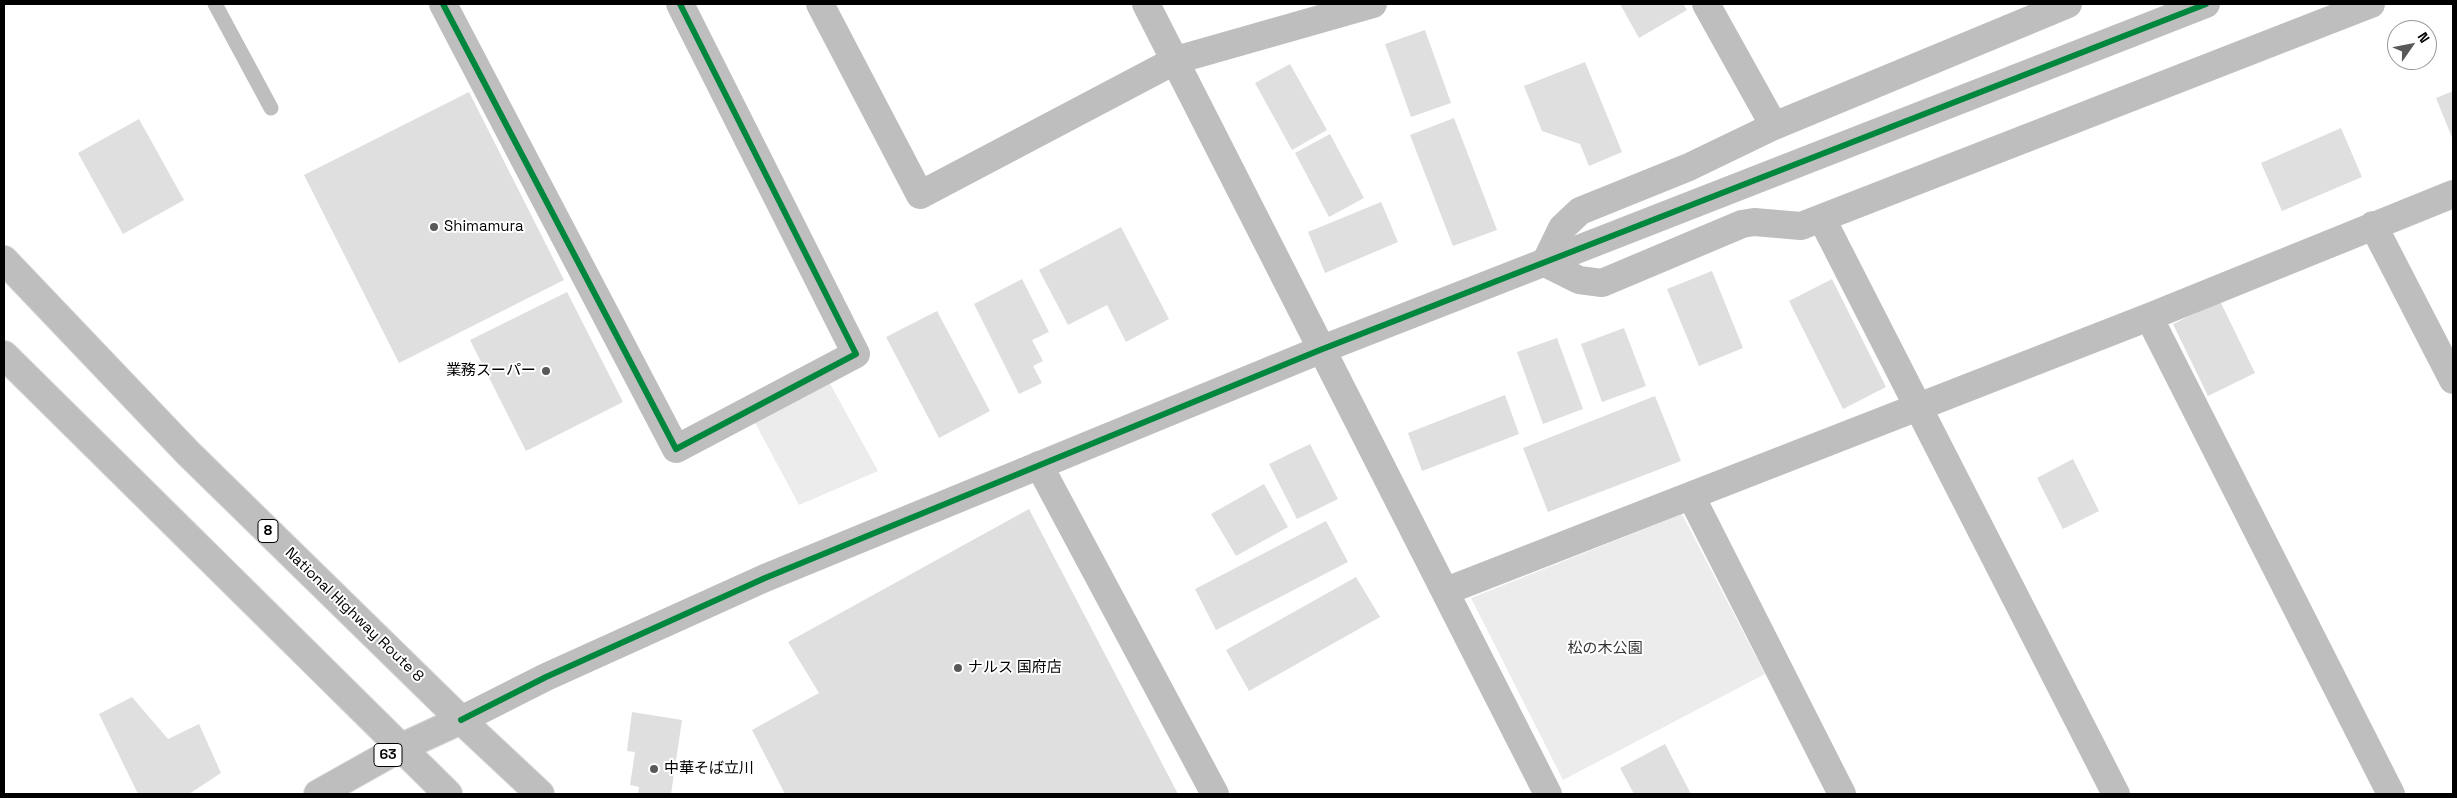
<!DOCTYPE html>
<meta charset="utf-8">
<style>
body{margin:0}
#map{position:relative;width:2457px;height:798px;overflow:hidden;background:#fff;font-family:"Space Grotesk",sans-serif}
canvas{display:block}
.frame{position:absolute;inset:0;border:5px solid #000;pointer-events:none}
.north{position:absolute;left:2387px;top:20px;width:50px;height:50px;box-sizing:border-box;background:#fff;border:1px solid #999;border-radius:50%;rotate:57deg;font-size:14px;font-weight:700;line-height:20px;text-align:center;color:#000}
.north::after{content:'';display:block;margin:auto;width:18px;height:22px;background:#595959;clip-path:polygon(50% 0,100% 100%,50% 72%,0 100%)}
</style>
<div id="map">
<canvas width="2457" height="798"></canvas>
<div class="frame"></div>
<div class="north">N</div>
</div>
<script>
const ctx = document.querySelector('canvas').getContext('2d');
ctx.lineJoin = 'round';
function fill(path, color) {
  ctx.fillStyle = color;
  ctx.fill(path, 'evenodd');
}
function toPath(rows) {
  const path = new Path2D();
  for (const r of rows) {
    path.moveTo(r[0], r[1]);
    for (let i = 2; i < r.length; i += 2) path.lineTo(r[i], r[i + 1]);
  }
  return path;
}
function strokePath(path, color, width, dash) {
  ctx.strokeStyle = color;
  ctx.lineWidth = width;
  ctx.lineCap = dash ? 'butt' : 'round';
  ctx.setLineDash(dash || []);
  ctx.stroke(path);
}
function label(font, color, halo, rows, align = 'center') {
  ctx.font = font + ' "Space Grotesk","Noto Sans JP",sans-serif';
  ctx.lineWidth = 4;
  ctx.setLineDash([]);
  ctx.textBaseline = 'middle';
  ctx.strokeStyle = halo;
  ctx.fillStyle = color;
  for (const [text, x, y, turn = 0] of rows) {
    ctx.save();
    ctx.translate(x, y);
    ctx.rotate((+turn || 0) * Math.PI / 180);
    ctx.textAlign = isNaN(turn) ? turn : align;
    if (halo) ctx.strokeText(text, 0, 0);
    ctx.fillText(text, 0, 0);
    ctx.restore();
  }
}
const green = toPath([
 [828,380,878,471,799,505,753,419],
 [1682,514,1765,674,1563,780,1471,598]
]);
const building = toPath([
 [1620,4,1683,4,1687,10,1639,38],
 [1425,30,1451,103,1411,117,1385,44],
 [1585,62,1622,152,1589,166,1580,144,1542,131,1524,86],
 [1290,64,1327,130,1292,150,1255,83],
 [2453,91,2453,140,2436,98],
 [469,92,564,280,399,363,304,175],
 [1454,118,1497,230,1453,246,1410,135],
 [139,119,184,200,123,234,78,153],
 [2341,128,2362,177,2282,211,2261,163],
 [1330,134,1364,198,1329,217,1295,153],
 [1381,202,1398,242,1325,273,1308,232],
 [1121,227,1169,319,1126,342,1107,305,1068,325,1039,270],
 [1712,271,1743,348,1699,366,1667,289],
 [1022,279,1049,332,1032,340,1043,361,1033,366,1042,383,1019,394,974,304],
 [1832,279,1886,387,1843,409,1789,301],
 [567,292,623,402,526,451,470,340],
 [2220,301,2255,373,2208,396,2173,324],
 [937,311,990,411,939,438,886,337],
 [1624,328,1646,386,1602,402,1581,344],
 [1557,338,1583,409,1543,424,1517,352],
 [1505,395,1519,434,1422,471,1408,433],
 [1655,396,1681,461,1548,512,1523,448],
 [1310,444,1338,499,1297,519,1269,464],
 [2073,459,2099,511,2063,529,2037,478],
 [1264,484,1288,527,1236,556,1211,514],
 [1029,509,1178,794,785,794,752,730,819,693,788,642],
 [1326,521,1348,562,1216,630,1195,589],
 [1356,577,1380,617,1249,691,1226,650],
 [132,697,168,739,199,724,221,773,189,794,138,794,99,714],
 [632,712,682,720,671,794,638,794,639,787,630,785,635,752,627,751],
 [1665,744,1691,794,1634,794,1620,768]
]);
const service = toPath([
 [215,4,271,108]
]);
const minor = toPath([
 [443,4,676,449,856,354,680,4],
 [820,4,920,195,1176,60,1373,4],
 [1706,4,1774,126],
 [2068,4,1774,126,1689,167,1580,211,1562,228,1545,263,1579,280,1602,283,1742,224,1754,222,1801,226,2371,4],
 [1822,219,2116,794],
 [2373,225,2453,380],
 [2149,317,2391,794],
 [1039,465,1215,794],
 [1691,496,1842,794],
 [1446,591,2149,317,2453,194]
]);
const tertiary = toPath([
 [1146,4,1548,794],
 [461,720,546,677,765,578,1320,350,2206,4]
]);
const primary = toPath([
 [318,794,400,748,461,720]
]);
const trunk = toPath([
 [4,260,188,453,461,720,540,794],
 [4,355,448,794]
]);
const cycleway = toPath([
 [443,4,676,449,856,354,680,4],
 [461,720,546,677,765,578,1320,350,2206,4]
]);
const markers = [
 [434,227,5,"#595959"],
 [546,371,5,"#595959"],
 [958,668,5,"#595959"],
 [654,769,5,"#595959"]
];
const shields = [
 [268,531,20],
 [388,755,28]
];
const shieldNames = [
 ["8",268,531],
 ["63",388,755]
];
const poiNames = [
 ["Shimamura",444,227],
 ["業務スーパー",536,371,"right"],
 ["ナルス 国府店",968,668],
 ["中華そば立川",664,769]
];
const streetNames = [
 ["National Highway Route 8",354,615,44]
];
const parkNames = [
 ["松の木公園",1605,649]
];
fill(green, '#ececec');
fill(building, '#dfdfdf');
strokePath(primary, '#dbdbdb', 30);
strokePath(trunk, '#dbdbdb', 30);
strokePath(service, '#bebebe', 15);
strokePath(minor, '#bebebe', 28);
strokePath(tertiary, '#bebebe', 28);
strokePath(primary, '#bebebe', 28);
strokePath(trunk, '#bebebe', 28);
strokePath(cycleway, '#00873e', 6);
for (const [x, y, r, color] of markers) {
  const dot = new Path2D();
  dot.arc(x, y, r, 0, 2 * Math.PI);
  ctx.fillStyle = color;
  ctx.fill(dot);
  strokePath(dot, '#fff', 2);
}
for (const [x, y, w] of shields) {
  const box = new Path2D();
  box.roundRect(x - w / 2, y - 11.5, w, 23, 4);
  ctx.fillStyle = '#fff';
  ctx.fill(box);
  strokePath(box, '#000', 1);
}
label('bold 14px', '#000', null, shieldNames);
label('15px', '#000', '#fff', poiNames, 'left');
label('15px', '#000', '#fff', streetNames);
label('15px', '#333', '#fff', parkNames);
</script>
